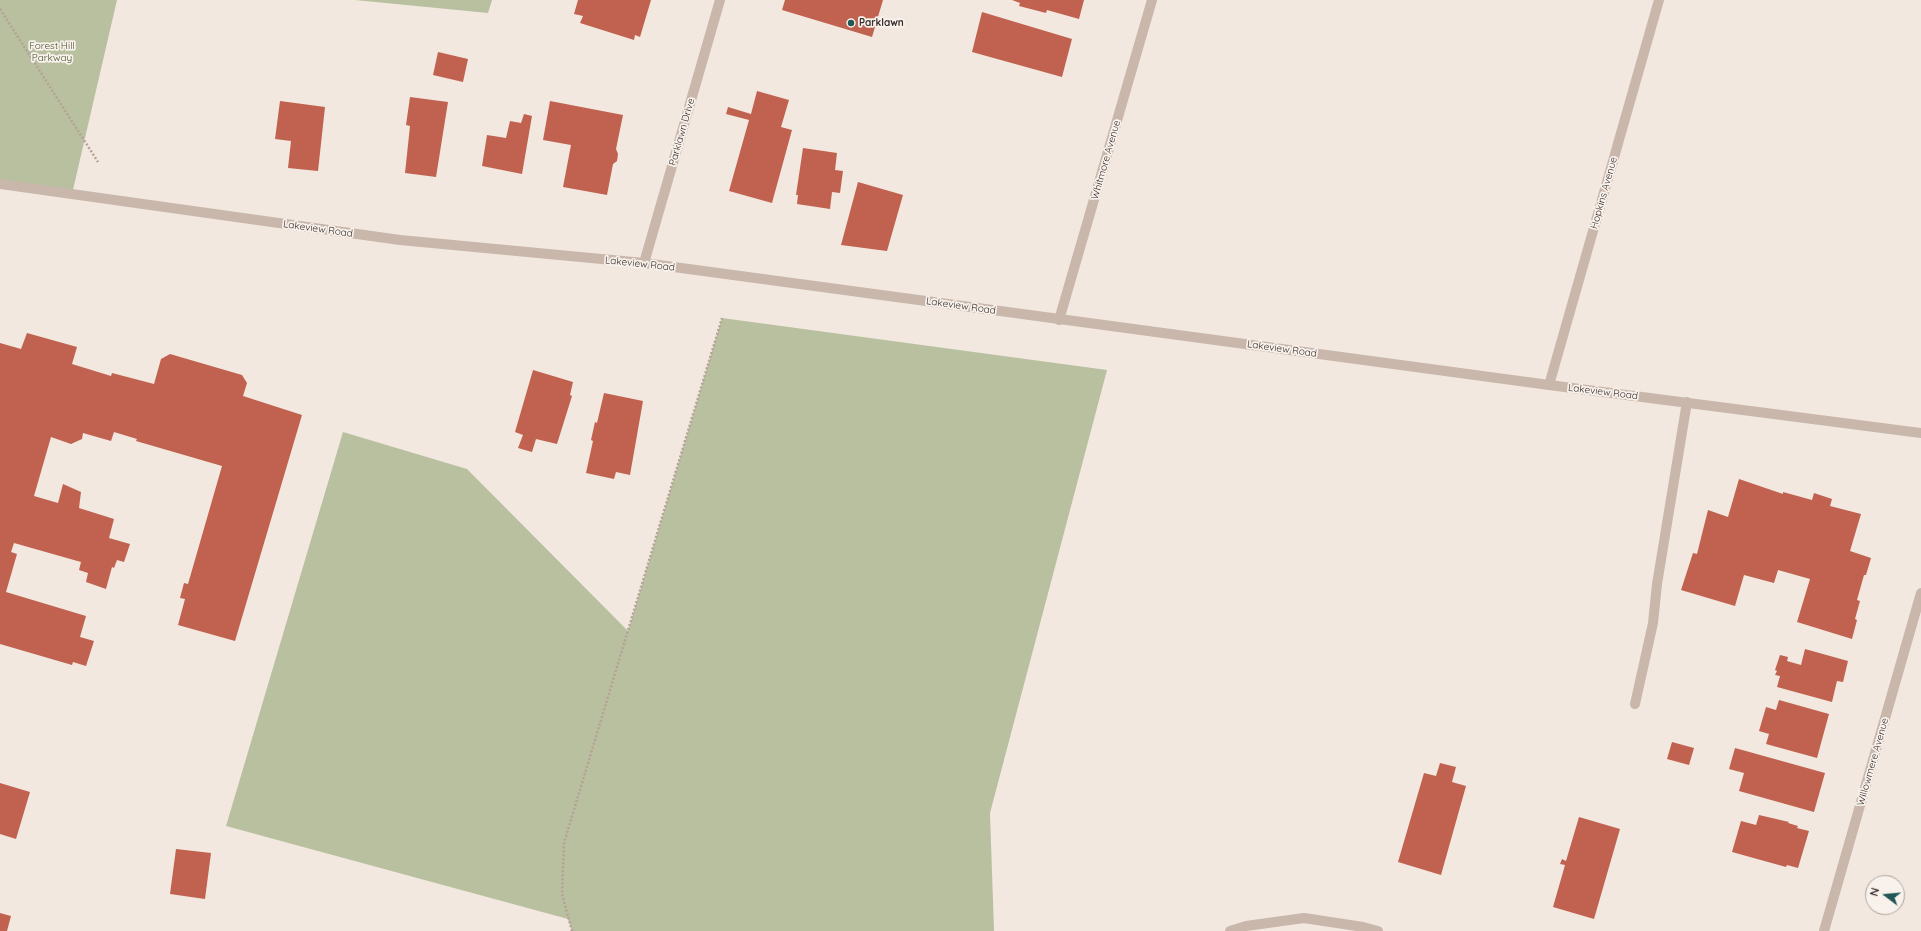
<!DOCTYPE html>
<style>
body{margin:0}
#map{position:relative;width:1921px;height:931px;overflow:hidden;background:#f2e8df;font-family:Quicksand,sans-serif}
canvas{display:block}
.north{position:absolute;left:1865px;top:875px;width:40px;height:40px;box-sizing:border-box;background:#f9f2ec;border:1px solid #aca39e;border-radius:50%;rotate:286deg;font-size:11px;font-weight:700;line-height:16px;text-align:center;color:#382d2a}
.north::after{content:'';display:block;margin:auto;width:14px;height:18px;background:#215757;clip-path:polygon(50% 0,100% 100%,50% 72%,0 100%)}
</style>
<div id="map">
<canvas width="1921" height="931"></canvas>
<div class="north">N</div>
</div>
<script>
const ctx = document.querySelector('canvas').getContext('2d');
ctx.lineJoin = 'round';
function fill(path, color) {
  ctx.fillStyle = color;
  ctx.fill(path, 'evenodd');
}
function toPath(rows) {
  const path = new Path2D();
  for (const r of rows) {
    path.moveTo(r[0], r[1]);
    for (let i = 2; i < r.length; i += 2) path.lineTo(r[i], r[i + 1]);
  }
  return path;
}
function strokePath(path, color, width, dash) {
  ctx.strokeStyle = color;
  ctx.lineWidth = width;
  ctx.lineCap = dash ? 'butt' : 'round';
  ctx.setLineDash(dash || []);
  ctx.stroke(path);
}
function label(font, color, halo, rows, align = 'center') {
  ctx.font = font + ' Quicksand,sans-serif';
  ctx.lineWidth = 3.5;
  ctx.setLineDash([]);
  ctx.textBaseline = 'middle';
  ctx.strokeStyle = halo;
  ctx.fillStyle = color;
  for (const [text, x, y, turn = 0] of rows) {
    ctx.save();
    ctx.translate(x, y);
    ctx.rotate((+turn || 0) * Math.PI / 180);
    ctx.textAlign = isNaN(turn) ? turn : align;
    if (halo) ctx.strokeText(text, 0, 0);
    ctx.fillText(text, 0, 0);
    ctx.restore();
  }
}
const green = toPath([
 [0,0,117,0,72,194,0,184],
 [355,0,492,0,488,13],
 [722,318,1107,370,990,813,994,931,572,931,568,919,226,826,343,432,467,469,628,631]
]);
const building = toPath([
 [578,0,651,0,640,37,635,35,634,40,580,23,583,16,574,14],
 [785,0,883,0,872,37,782,10],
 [1012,0,1084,0,1079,19,1047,10,1046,13,1019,6,1020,3],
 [982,12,1072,39,1062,77,972,52],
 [438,52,468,59,463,82,433,75],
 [757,91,789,100,781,127,792,130,772,203,729,191,749,120,726,114,728,107,751,114],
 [410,97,448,102,436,177,405,173,410,126,406,125],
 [280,101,325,107,318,171,288,168,291,141,275,139],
 [550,101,623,115,616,149,618,154,617,161,613,164,607,195,563,187,571,145,543,140],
 [524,114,532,116,522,174,482,166,487,135,506,138,510,121,521,123],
 [803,148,837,153,835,170,843,171,840,193,832,192,830,209,797,204,798,195,796,195],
 [858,182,903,195,887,251,841,245],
 [27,333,77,347,72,364,111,376,112,373,154,384,161,359,170,354,242,375,247,383,243,396,302,415,235,641,178,625,185,599,180,598,184,583,188,584,222,466,136,441,137,439,114,432,111,441,83,433,82,439,71,444,51,437,34,496,58,503,63,484,81,492,79,508,114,519,109,538,130,544,124,562,117,560,114,568,112,567,106,589,86,582,88,573,79,570,81,562,14,543,11,552,17,554,6,592,86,616,80,637,94,641,86,666,73,662,72,665,0,644,0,343,21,349],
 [533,370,573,382,570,395,572,396,557,444,536,439,532,452,518,448,523,435,515,432],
 [604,393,643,401,630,475,616,472,614,479,586,473,593,441,591,440,595,422,597,423],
 [1739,479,1783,494,1783,492,1812,500,1814,493,1832,499,1830,506,1861,514,1850,551,1871,558,1866,575,1864,575,1857,600,1860,601,1855,619,1857,620,1852,639,1797,622,1810,579,1778,570,1774,583,1744,575,1735,606,1681,590,1693,553,1697,554,1708,510,1728,517],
 [1805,649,1848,661,1843,682,1837,681,1832,702,1777,687,1780,676,1775,675,1777,671,1775,670,1780,655,1788,657,1787,661,1801,665],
 [1779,700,1829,714,1817,758,1766,744,1769,734,1759,731,1766,707,1776,710],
 [1672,742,1694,748,1689,765,1667,759],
 [1735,748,1825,773,1814,812,1739,791,1744,773,1729,769],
 [1440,763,1456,767,1452,782,1466,786,1441,875,1398,862,1424,773,1436,776],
 [0,783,30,792,16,839,0,834],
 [1759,815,1789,822,1788,823,1798,826,1797,828,1809,831,1798,868,1787,865,1786,867,1732,852,1741,821,1756,825],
 [1579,817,1620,829,1594,919,1553,907,1565,865,1560,864,1562,859,1566,861],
 [176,849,211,853,205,899,170,894],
 [0,913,11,916,7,931,0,931]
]);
const path = toPath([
 [0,9,98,162],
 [572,931,562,894,564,843,722,318]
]);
const service = toPath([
 [1635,704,1653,623,1657,584,1687,402]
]);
const minor = toPath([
 [644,263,720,0],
 [1059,320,1152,0],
 [1549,385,1659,0],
 [1230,931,1246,926,1304,918,1363,927,1378,931],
 [1824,931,1921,593]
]);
const tertiary = toPath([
 [0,184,400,240,644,263,1549,385,1921,433]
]);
const markers = [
 [851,23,4,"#215757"]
];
const poiNames = [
 ["Parklawn",859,23]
];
const parkNames = [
 ["Forest Hill",52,46],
 ["Parkway",52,58]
];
const streetNames = [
 ["Parklawn Drive",682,132,-74],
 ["Whitmore Avenue",1106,160,-74],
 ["Hopkins Avenue",1604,193,-74],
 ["Lakeview Road",318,229,8],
 ["Lakeview Road",640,264,6],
 ["Lakeview Road",961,306,8],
 ["Lakeview Road",1282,349,8],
 ["Lakeview Road",1603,392,7],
 ["Willowmere Avenue",1873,762,-74]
];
fill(green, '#b8c0a0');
fill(building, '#c0624f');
strokePath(path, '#b5a196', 2.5, [2, 2]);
strokePath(service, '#c9b7ab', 10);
strokePath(minor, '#c9b7ab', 10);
strokePath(tertiary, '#c9b7ab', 10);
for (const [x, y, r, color] of markers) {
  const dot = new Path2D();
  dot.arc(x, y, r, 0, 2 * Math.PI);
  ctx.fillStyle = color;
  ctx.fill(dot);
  strokePath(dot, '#f9f2ec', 1.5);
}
label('bold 10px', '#382d2a', '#f9f2ec', poiNames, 'left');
label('10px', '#4a552f', '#f9f2ec', parkNames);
label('10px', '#382d2a', '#f9f2ec', streetNames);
</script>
